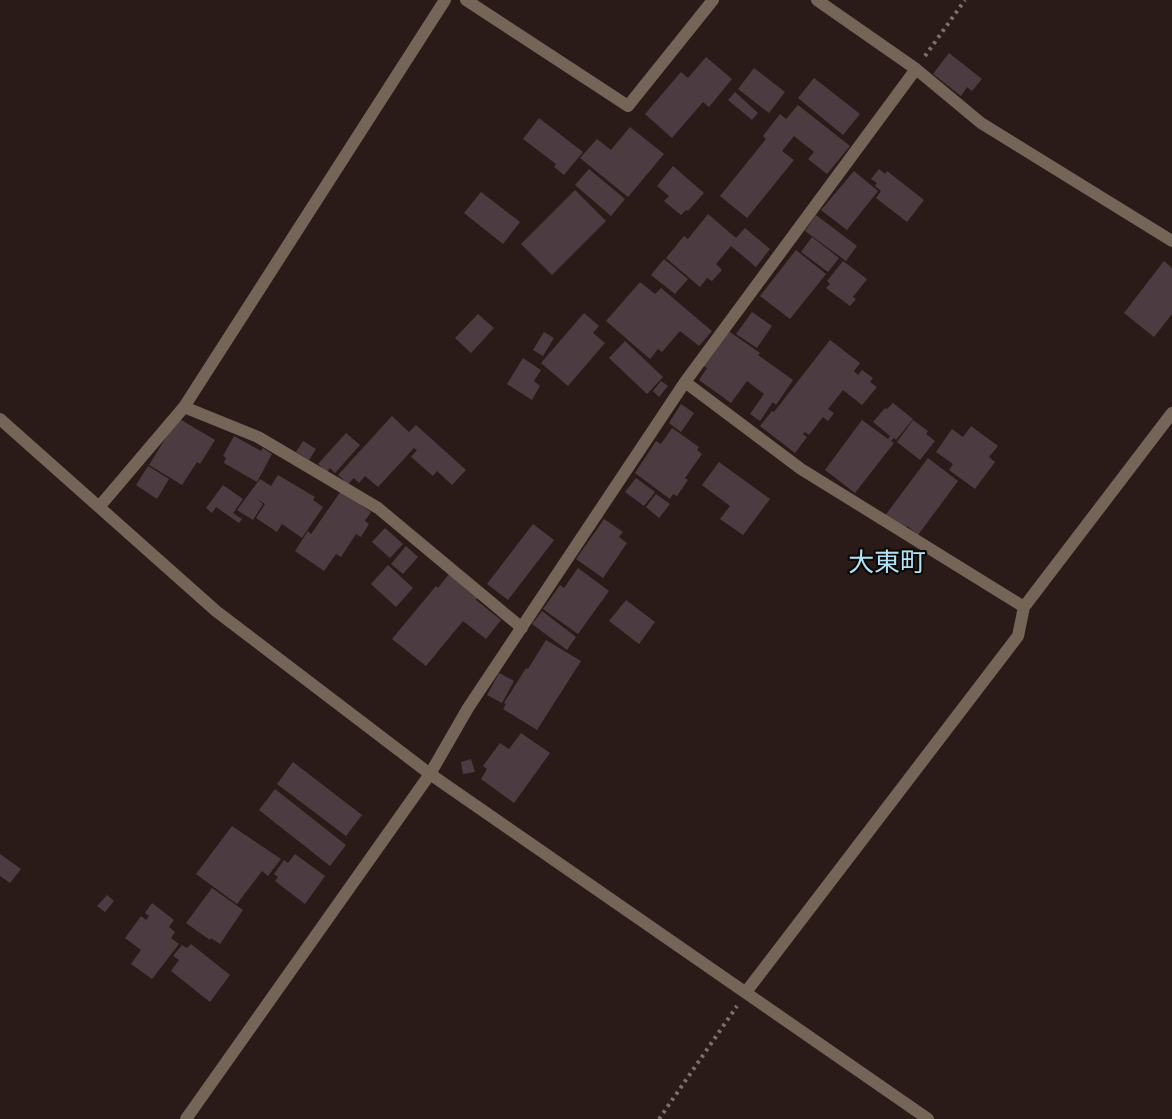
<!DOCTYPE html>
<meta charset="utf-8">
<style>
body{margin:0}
canvas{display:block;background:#2a1b19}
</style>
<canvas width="1172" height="1119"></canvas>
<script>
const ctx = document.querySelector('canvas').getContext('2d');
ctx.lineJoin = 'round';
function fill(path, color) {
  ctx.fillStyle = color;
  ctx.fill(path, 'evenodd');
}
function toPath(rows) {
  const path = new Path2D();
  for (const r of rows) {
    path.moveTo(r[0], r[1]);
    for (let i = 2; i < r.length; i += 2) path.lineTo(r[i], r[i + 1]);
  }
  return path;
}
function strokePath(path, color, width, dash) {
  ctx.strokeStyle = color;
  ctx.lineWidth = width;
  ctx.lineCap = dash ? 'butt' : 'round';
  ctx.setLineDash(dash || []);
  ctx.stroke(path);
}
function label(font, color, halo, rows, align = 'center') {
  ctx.font = font + ' Spectral,"Noto Sans JP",serif';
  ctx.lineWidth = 4.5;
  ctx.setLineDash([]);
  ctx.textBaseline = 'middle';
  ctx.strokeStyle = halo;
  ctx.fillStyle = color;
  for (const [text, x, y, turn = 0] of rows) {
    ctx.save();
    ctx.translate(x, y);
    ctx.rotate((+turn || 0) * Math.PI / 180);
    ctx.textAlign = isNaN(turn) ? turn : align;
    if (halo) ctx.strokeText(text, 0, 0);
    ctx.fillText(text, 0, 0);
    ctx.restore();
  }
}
const building = toPath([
 [949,53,982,79,972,91,967,87,961,96,933,74],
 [706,57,732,79,709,107,703,102,672,138,645,114,681,72,688,78],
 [754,68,785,92,769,113,738,89],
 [814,78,860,114,843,135,798,98],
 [735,92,758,113,752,120,728,100],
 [798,105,850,146,827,174,808,159,814,152,794,136,782,151,794,160,747,218,720,196,766,139,763,136,780,114,786,119],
 [539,118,583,152,564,175,554,167,556,164,523,139],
 [630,127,664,154,628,197,580,158,597,139,611,150],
 [673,166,704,193,688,211,686,210,681,215,664,201,669,196,657,186],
 [589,169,625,199,611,216,575,185],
 [879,169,885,174,887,171,924,200,907,222,876,198,881,191,875,186,877,183,871,179],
 [854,171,878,191,847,230,821,210],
 [575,190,606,221,552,275,521,244],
 [481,192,520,222,503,244,464,213],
 [708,214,736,238,745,228,770,249,756,267,731,246,716,264,722,270,712,281,707,278,700,287,666,258,684,236,688,239],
 [816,215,857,246,846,261,805,231],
 [812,237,839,258,828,272,801,252],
 [796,250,826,274,790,319,760,296],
 [664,259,688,279,675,294,651,275],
 [843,261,867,279,853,297,856,299,850,306,826,288,830,284,827,281],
 [1164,261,1172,268,1172,314,1154,337,1124,313],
 [640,282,655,294,661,288,712,331,699,346,680,331,662,352,658,349,650,359,606,321],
 [752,312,772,326,757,348,736,334],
 [584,313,599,326,593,333,605,343,568,386,541,363],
 [478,314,494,328,471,353,455,338],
 [727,330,760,353,758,355,793,380,776,405,773,402,760,421,750,414,764,394,747,381,731,403,699,380,707,368,702,365],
 [544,332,554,338,543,356,533,350],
 [830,340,860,363,854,371,858,375,862,370,873,378,870,382,877,387,862,405,843,390,828,409,834,413,828,421,823,417,809,435,805,432,803,434,807,437,795,453,760,426,772,411,774,412],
 [625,341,663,377,647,394,609,358],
 [523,358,541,370,534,381,540,386,532,400,507,384],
 [661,381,668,386,659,397,653,391],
 [893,403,913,419,896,440,894,438,891,441,894,443,855,493,825,470,862,420,888,439,890,436,873,422,885,408,887,409],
 [681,404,694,413,681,432,669,423],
 [392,416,409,432,416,425,466,470,452,485,437,471,433,476,411,457,417,450,414,448,378,487,365,476,359,483,354,478,348,484,338,475],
 [178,418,215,440,200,464,197,462,182,485,149,465],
 [913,420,928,431,926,434,935,441,920,460,897,442],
 [971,426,998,446,989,457,995,462,975,489,949,470,953,464,936,452,952,429,963,437],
 [672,428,699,447,697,450,702,454,685,478,688,480,677,496,673,494,670,499,635,473,656,441,661,444],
 [346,433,360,445,335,473,330,468,327,472,318,464],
 [234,436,261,451,263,448,272,454,257,482,224,463,226,458,223,456],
 [303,441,316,449,309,460,296,452],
 [928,458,958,481,918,535,907,526,903,531,884,517],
 [719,462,770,499,743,535,720,519,730,506,702,485],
 [148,466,169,479,157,499,136,485],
 [278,475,315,497,313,500,323,507,302,538,282,524,277,532,256,518,265,504,257,499,263,504,253,520,237,510,260,479,271,486],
 [636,478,655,492,644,506,625,492],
 [223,485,243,499,233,513,242,519,239,523,216,507,212,513,206,508],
 [341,491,371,512,365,521,369,524,361,537,356,534,341,557,336,554,324,571,295,551,308,531,311,534],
 [656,494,670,504,659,518,646,507],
 [604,519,623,532,619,537,627,543,603,578,576,559],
 [533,524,554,540,508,600,487,584],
 [385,528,403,544,390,558,372,542],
 [406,546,418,557,403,574,391,564],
 [388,565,413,588,396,607,371,584],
 [578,568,609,591,578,634,543,609,560,585,564,588],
 [449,574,478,597,476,600,501,620,486,639,463,621,426,666,392,639,436,586,438,588],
 [626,600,655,622,639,644,609,621],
 [542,611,576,637,567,650,532,624],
 [546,640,581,661,537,730,503,709,506,704,504,703,526,668,528,669],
 [499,673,514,681,502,703,487,695],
 [521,733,550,753,514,803,481,779,487,769,483,766,500,743,509,749],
 [471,759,475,772,463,774,461,762],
 [293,762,362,815,346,836,277,784],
 [275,789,346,845,330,866,259,810],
 [232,826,281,859,268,876,262,871,237,904,196,874],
 [0,854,21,869,10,883,0,876],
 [295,854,325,876,305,904,275,881,278,877,274,874,284,860,288,863],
 [212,888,243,910,220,944,211,938,210,940,186,923],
 [107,895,114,901,105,912,97,906],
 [152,903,174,920,169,927,175,932,171,938,179,944,152,979,131,964,141,950,125,938,141,916,146,920,149,916,145,913],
 [191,944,230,975,210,1002,171,971,179,960,173,956,182,945,187,948]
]);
const path = toPath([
 [925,56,965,0],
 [659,1119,737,1006]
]);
const street = toPath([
 [466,0,628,106,713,0],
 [817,0,916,69,981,123,1172,241],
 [685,382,801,469,1024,607],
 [184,407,258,437,378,508,522,628],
 [0,419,216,611,430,774,928,1119],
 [99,507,184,407,445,0],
 [746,992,1018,636,1024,607,1172,413],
 [186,1119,430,774,468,708,685,382,916,69]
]);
const quarterNames = [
 ["大東町",887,566]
];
fill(building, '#4c3b41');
strokePath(path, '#7c6f6d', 4, [3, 4.5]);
strokePath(street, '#756458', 12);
label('26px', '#afe3f8', '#0e0807', quarterNames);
</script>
